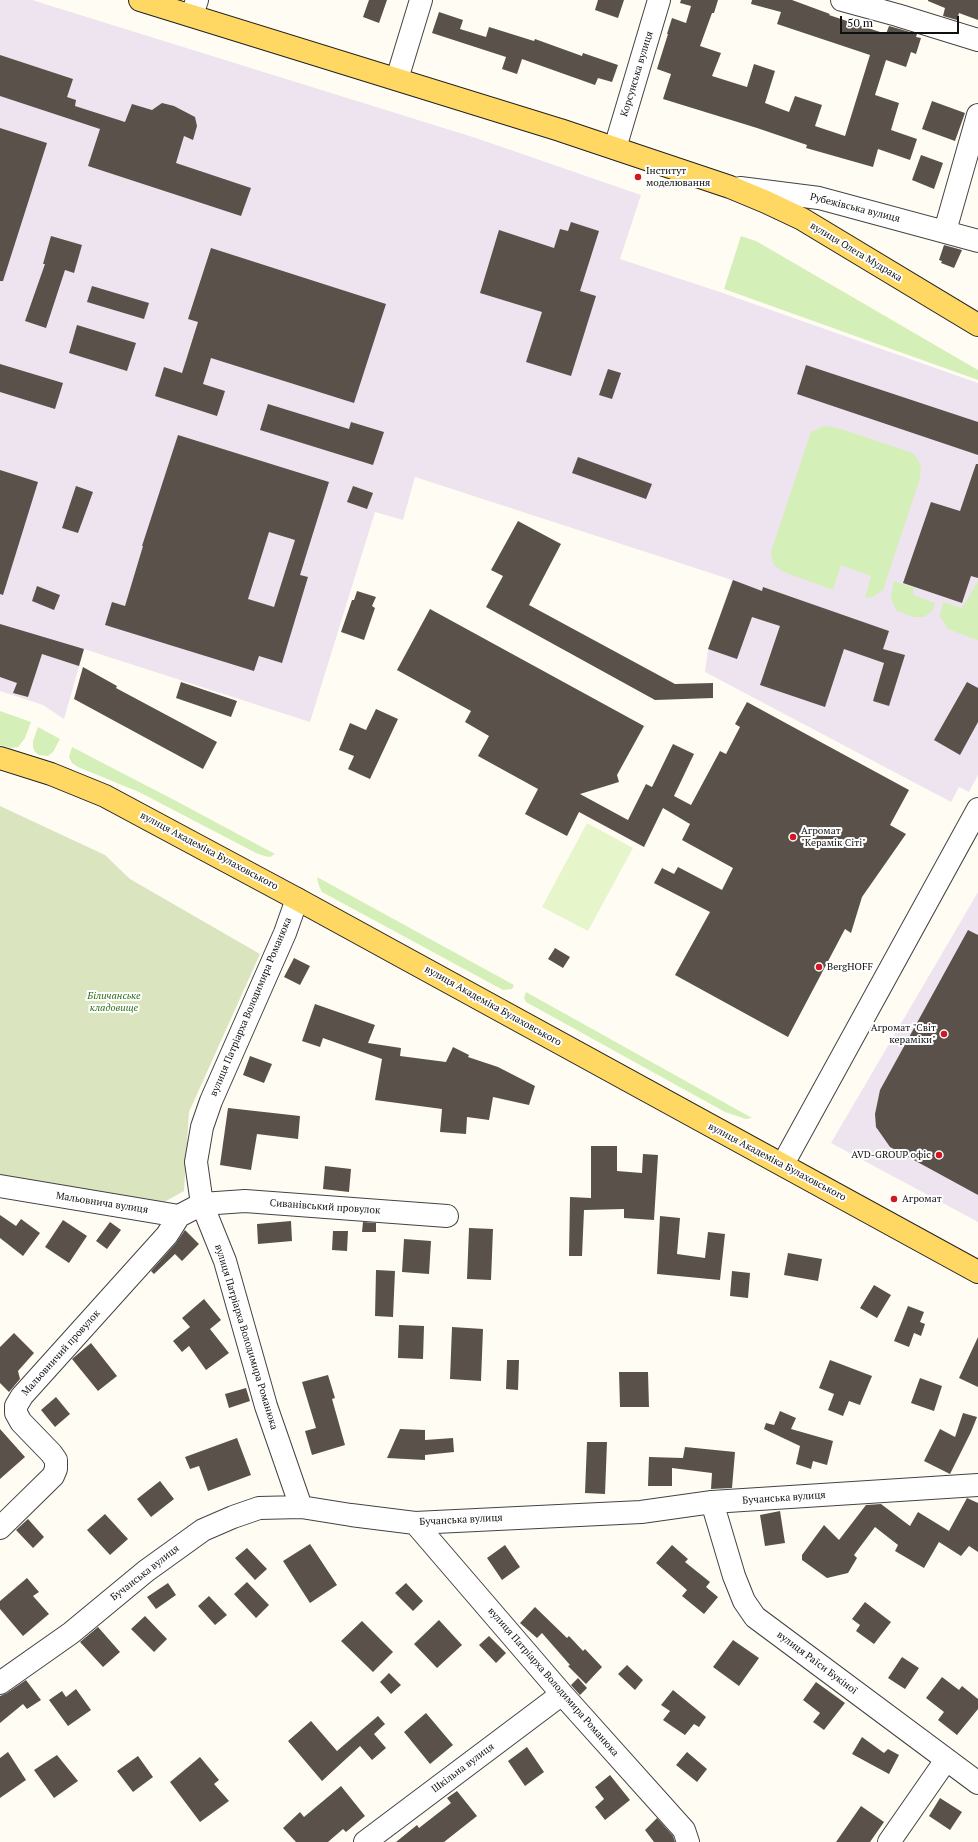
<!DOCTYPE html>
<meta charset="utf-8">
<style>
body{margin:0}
#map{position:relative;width:978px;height:1842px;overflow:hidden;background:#fffdf3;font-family:"PT Serif",serif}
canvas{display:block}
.scale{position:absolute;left:840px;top:16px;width:119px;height:18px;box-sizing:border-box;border:2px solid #101010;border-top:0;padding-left:5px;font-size:12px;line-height:14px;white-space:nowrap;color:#101010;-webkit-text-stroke:3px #fff;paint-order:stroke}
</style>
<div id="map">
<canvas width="978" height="1842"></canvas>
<div class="scale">50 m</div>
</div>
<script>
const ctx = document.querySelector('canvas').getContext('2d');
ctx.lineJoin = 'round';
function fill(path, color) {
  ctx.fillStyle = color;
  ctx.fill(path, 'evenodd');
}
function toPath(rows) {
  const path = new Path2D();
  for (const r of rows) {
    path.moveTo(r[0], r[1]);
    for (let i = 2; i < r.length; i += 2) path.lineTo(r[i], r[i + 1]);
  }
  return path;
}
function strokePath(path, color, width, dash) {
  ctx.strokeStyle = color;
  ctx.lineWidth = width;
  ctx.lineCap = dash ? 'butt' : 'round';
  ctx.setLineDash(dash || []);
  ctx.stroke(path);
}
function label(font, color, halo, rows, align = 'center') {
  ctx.font = font + ' "PT Serif",serif';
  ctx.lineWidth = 4;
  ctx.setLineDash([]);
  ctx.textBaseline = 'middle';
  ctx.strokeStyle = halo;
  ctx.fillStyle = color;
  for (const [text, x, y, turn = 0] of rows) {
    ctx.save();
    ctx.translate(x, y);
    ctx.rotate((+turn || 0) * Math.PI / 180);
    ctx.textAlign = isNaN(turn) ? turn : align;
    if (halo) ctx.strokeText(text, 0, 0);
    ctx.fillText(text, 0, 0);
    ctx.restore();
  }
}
const industrial = toPath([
 [0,0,32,0,476,138,641,195,620,259,720,292,978,383,978,775,969,792,959,787,951,802,705,672,708,649,732,580,415,477,403,520,375,512,310,722,84,649,64,719,43,705,0,691],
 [978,892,978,1222,831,1143]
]);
const green = toPath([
 [741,236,756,241,978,370,978,380,724,289],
 [824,426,838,428,910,452,915,455,921,466,920,478,883,590,872,597,865,598,871,576,841,565,833,590,784,572,774,565,772,559,771,552,811,432],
 [894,581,914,588,913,595,935,603,932,611,924,617,912,617,896,610,891,598],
 [978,581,978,640,977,640,948,629,940,616,943,602,962,608],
 [0,711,31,722,25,738,18,747,11,748,0,745],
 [38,727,60,739,53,752,48,756,39,755,35,752,33,747,33,741],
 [72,747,178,802,275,854,270,857,264,856,256,853,139,792,78,767,72,763,69,757],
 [317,877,514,985,512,989,503,990,322,892,319,886],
 [526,992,752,1118,746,1119,725,1112,526,1002,524,998]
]);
const cemetery = toPath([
 [0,806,105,855,130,879,260,954,189,1112,184,1191,159,1205,0,1177]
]);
const pitch = toPath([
 [587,823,633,848,588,931,542,907]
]);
const building = toPath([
 [369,0,387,0,379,23,363,17],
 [598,0,624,0,618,18,595,10],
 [681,0,718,0,714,13,712,13,700,46,721,53,712,76,747,87,754,64,775,71,765,103,789,112,795,96,822,105,815,126,845,136,870,55,777,24,781,12,751,4,752,0,792,0,830,14,829,15,886,34,889,26,917,34,916,37,921,38,916,54,911,52,906,67,886,60,875,95,899,103,891,130,917,139,910,160,878,149,873,167,806,148,807,145,757,128,663,99,671,74,657,69,668,34,667,34,672,18,686,23,691,6,680,3],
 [928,0,978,0,978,20,959,13,957,20,943,16,945,8,928,1],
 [439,12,463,20,460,29,486,37,489,27,534,41,535,39,582,56,583,53,618,65,612,82,598,78,595,85,522,59,517,74,502,69,506,57,432,33],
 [0,55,73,79,67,97,76,100,75,106,125,122,132,104,152,110,162,103,174,106,195,117,197,126,193,140,184,136,176,163,251,188,241,216,88,166,100,129,0,96],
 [932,101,965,113,955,141,922,129],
 [0,128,47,143,3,281,0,281],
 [921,155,943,163,934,189,912,180],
 [571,222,599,231,580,291,596,296,571,376,526,362,542,312,480,293,499,230,554,248,560,229,568,231],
 [51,236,82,245,74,273,65,270,46,328,25,321,45,264,43,264],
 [944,245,962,250,954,268,941,263,942,261,939,260],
 [211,248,386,304,354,403,211,358,203,384,225,391,217,416,155,396,164,367,182,373,198,322,188,319],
 [92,286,149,303,144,319,87,302],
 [77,325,136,343,127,371,69,353],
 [0,364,63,383,55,409,0,392],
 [806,365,978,422,978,455,797,394],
 [608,369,621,373,612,399,599,395],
 [268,404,349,429,351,422,384,432,373,465,260,430],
 [178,435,329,482,300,575,308,577,282,663,259,656,254,671,105,625,112,602,125,606,143,546,142,546],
 [269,532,295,540,274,607,248,599],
 [578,457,652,484,646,499,572,473],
 [976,464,978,464,978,578,971,576,962,603,903,583,931,502,960,511],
 [0,470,38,482,3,595,0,594],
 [76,486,93,492,78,533,62,528],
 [353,486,373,493,367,509,347,502],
 [518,521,561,544,529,605,675,684,713,683,713,698,655,700,486,607,503,576,491,570],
 [733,580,762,591,763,587,889,631,883,649,905,655,889,706,873,701,884,663,844,649,825,707,760,685,780,626,752,617,737,659,708,649],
 [37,586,60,595,54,610,32,601],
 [357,591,376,597,372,606,375,608,364,640,341,632,352,600,354,600],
 [430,609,644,726,617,775,619,782,580,794,628,820,646,784,652,787,673,744,694,754,674,796,691,805,720,751,726,754,740,727,735,724,747,702,909,790,890,825,906,834,862,897,851,933,845,929,788,1037,675,975,710,912,654,883,662,868,674,874,678,867,722,890,733,868,682,840,690,824,663,808,644,847,579,812,567,836,525,814,538,789,478,756,489,736,465,722,471,711,397,670],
 [0,624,84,649,79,666,42,654,28,697,13,693,17,683,0,677],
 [83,667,117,686,116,688,217,742,203,769,74,699],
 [181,682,237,701,231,717,176,698],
 [967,682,978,688,978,722,960,755,934,740],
 [376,709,398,719,370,779,348,769,354,756,339,750,350,723,366,730],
 [968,930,978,935,978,1195,890,1147,876,1127,875,1114,880,1090],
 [555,948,570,957,563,968,548,959],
 [294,958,310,966,300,985,284,977],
 [315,1004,375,1025,368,1043,401,1048,400,1056,446,1062,453,1047,469,1055,468,1057,498,1067,535,1086,529,1105,493,1097,489,1120,467,1117,466,1134,440,1132,442,1109,375,1100,382,1059,323,1038,320,1047,302,1041],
 [250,1056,272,1064,264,1083,243,1075],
 [228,1108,300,1116,298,1139,257,1134,251,1170,220,1165],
 [591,1146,617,1146,617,1171,642,1173,643,1154,658,1155,654,1220,624,1218,624,1209,584,1210,582,1256,569,1256,570,1197,591,1198],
 [325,1166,351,1169,349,1192,323,1189],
 [0,1215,16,1226,21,1219,40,1233,23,1256,0,1238],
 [660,1216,680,1218,677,1254,705,1258,708,1232,725,1234,720,1280,657,1274],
 [63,1220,87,1236,69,1263,45,1247],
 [291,1221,292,1241,258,1244,257,1224],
 [110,1222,121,1230,107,1249,96,1241],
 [363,1222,376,1223,376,1232,362,1232],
 [469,1228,493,1229,491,1280,467,1279],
 [185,1230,199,1244,182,1261,175,1254,154,1274,151,1271,176,1243],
 [333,1231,348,1231,347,1251,332,1250],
 [404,1239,431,1241,429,1274,402,1272],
 [788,1253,822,1259,818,1281,784,1275],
 [376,1270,395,1271,393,1317,375,1316],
 [732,1271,750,1273,748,1298,730,1296],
 [874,1285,891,1295,877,1318,860,1308],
 [204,1299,221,1320,210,1329,229,1353,206,1370,189,1346,182,1352,173,1341,190,1327,182,1318],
 [908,1306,924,1312,920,1322,925,1324,921,1336,914,1333,909,1347,894,1341],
 [399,1325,424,1326,423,1359,398,1358],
 [452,1327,483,1329,481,1381,450,1379],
 [14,1333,34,1353,18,1371,20,1379,9,1392,0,1383,0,1347],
 [978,1337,978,1387,959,1378],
 [91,1343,117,1376,98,1391,72,1359],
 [507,1360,519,1360,518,1390,506,1389],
 [830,1360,872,1376,860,1405,849,1401,843,1416,828,1410,834,1394,819,1388],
 [619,1372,648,1372,649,1407,620,1407],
 [328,1375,335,1398,332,1399,345,1445,312,1455,305,1431,316,1428,302,1382],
 [920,1378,942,1386,934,1411,911,1403],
 [246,1388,250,1401,229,1408,225,1394],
 [56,1397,70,1414,55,1427,41,1410],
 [780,1411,796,1418,791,1429,833,1441,827,1465,813,1461,811,1469,796,1464,800,1446,764,1429,766,1423,774,1425],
 [963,1413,977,1417,971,1432,950,1474,924,1461,940,1429,955,1437],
 [0,1429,25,1457,0,1479],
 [400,1429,425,1430,425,1440,453,1438,454,1452,425,1455,425,1460,387,1458],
 [237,1438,251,1475,208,1491,199,1466,190,1469,185,1457],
 [587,1442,607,1442,605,1494,585,1493],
 [685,1447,735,1452,732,1488,711,1489,712,1473,672,1468,672,1486,648,1486,649,1457,683,1458],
 [160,1481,174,1499,151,1517,137,1499],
 [967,1498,978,1503,978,1552,969,1546,961,1556,939,1542,924,1568,895,1551,898,1545,875,1527,854,1555,857,1558,848,1573,827,1578,802,1560,802,1555,824,1525,839,1540,866,1505,881,1504,910,1526,918,1512,949,1531],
 [780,1511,785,1543,765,1546,760,1515],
 [105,1514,128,1539,110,1555,87,1530],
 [28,1519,44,1537,33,1548,16,1530],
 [310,1544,337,1585,310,1603,283,1561],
 [505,1545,520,1567,502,1580,487,1558],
 [672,1545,688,1559,685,1562,710,1582,706,1587,718,1597,704,1614,682,1596,687,1590,656,1563],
 [247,1548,267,1569,255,1580,235,1558],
 [27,1578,39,1592,33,1596,49,1614,23,1636,0,1609,0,1601],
 [247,1582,269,1605,256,1618,234,1594],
 [168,1583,176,1595,156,1609,147,1597],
 [406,1583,423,1601,413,1611,395,1593],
 [209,1596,227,1615,215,1625,198,1606],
 [865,1602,891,1622,874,1644,856,1631,860,1625,852,1619],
 [535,1607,567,1638,569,1636,583,1651,585,1649,602,1667,586,1684,568,1666,570,1665,542,1633,537,1638,520,1623],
 [145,1616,167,1639,154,1652,131,1629],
 [439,1620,462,1645,437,1668,414,1644],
 [362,1621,393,1652,373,1672,341,1641],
 [98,1627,120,1652,103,1667,80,1642],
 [489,1636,506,1653,496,1663,479,1645],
 [733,1640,759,1658,739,1686,713,1667],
 [902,1657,919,1668,905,1689,888,1678],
 [627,1665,643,1680,635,1690,618,1674],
 [389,1673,401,1685,391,1694,380,1682],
 [942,1677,959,1690,962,1686,978,1699,978,1709,957,1735,938,1720,944,1712,926,1698],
 [578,1678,587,1688,580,1695,571,1685],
 [26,1680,41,1700,27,1709,23,1704,0,1723,0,1696,7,1693],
 [816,1682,845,1703,824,1730,813,1722,820,1713,803,1700],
 [76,1689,91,1710,68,1726,49,1700,62,1691,66,1697],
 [673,1690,706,1717,699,1727,694,1724,685,1735,663,1720,670,1711,661,1705],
 [426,1713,453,1745,430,1764,404,1732],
 [378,1716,385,1724,374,1734,386,1748,372,1760,360,1746,322,1781,288,1741,311,1721,337,1751],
 [862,1737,884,1753,888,1749,899,1755,889,1774,852,1754],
 [527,1747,544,1772,525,1786,508,1761],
 [8,1752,26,1780,0,1798,0,1758],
 [687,1752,707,1769,697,1782,676,1765],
 [57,1755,78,1781,54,1798,34,1770],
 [138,1756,153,1777,133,1792,117,1771],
 [200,1757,219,1780,214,1784,229,1801,200,1822,170,1782],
 [610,1775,630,1800,605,1820,595,1807,604,1799,595,1787],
 [341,1786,365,1816,346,1832,343,1829,328,1842,296,1842,283,1828,300,1812,304,1817],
 [457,1791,477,1816,444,1842,396,1842,417,1825,419,1828,451,1803,447,1798],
 [940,1798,962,1812,950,1830,929,1816],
 [861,1806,884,1822,870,1842,836,1842],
 [657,1818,673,1836,675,1842,654,1842,645,1830]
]);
const minor = toPath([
 [842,0,897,15,978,40],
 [192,15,197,0],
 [397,79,421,0],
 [615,148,659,0],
 [740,188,819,198,978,241],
 [945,231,978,115],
 [297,899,285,933,211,1101,202,1127,196,1162,202,1204,225,1261,266,1406,301,1507],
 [783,1164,978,809],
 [0,1186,179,1216,202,1204,245,1201,447,1216],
 [712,1502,734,1576,744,1601,755,1617,978,1783],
 [415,1523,562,1694,684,1830,688,1842],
 [0,1528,53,1476,56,1469,56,1460,51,1453,21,1422,16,1413,16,1406,22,1396,167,1235,179,1216],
 [0,1683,71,1633,146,1571,203,1530,233,1517,259,1508,301,1507,351,1515,415,1523,641,1512,712,1502,978,1485],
 [365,1842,562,1694],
 [889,1842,946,1760]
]);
const major = toPath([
 [140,0,560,130,730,187,766,202,802,219,978,325],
 [0,758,51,774,105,796,297,899,978,1272]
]);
const markers = [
 [638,177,4,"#d01824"],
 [793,837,4,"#d01824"],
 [819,967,4,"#d01824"],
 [944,1034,4,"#d01824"],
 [939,1155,4,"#d01824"],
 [894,1199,4,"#d01824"]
];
const streetNames = [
 ["Корсунська вулиця",637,74,-73],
 ["Рубежівська вулиця",855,208,14],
 ["вулиця Олега Мудрака",856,252,31],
 ["вулиця Академіка Булаховського",209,851,28],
 ["вулиця Академіка Булаховського",493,1006,29],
 ["вулиця Патріарха Володимира Романюка",251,1007,-67],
 ["вулиця Академіка Булаховського",777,1162,28],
 ["Мальовнича вулиця",102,1203,9],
 ["Сиванівський провулок",325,1207,4],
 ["вулиця Патріарха Володимира Романюка",246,1337,73],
 ["Мальовничий провулок",61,1353,-48],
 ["Бучанська вулиця",784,1498,-4],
 ["Бучанська вулиця",461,1520,-3],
 ["Бучанська вулиця",145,1573,-38],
 ["вулиця Раїси Букіної",817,1663,37],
 ["вулиця Патріарха Володимира Романюка",553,1682,49],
 ["Шкільна вулиця",463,1768,-37]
];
const poiNames = [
 ["Інститут",646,171],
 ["моделювання",646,183],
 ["Агромат",801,831],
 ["\"Керамік Сіті\"",801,843],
 ["BergHOFF",827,967],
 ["Агромат \"Світ",936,1028,"right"],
 ["кераміки\"",936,1040,"right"],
 ["AVD-GROUP офіс",931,1155,"right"],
 ["Агромат",902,1199]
];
const parkNames = [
 ["Біличанське",114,996],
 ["кладовище",114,1008]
];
fill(industrial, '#eee4ef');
fill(green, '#d5efb8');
fill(cemetery, '#dae5c0');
fill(pitch, '#e7f5cb');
fill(building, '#5a514b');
strokePath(minor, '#434343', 24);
strokePath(major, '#212121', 24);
strokePath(minor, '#fff', 22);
strokePath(major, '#ffd763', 22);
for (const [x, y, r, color] of markers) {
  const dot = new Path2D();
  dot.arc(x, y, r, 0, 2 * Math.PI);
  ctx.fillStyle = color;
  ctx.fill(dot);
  strokePath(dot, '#fff', 1.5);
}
label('10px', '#101010', '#fff', streetNames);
label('10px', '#101010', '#fff', poiNames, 'left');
label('italic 10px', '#2c7018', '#fff', parkNames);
</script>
